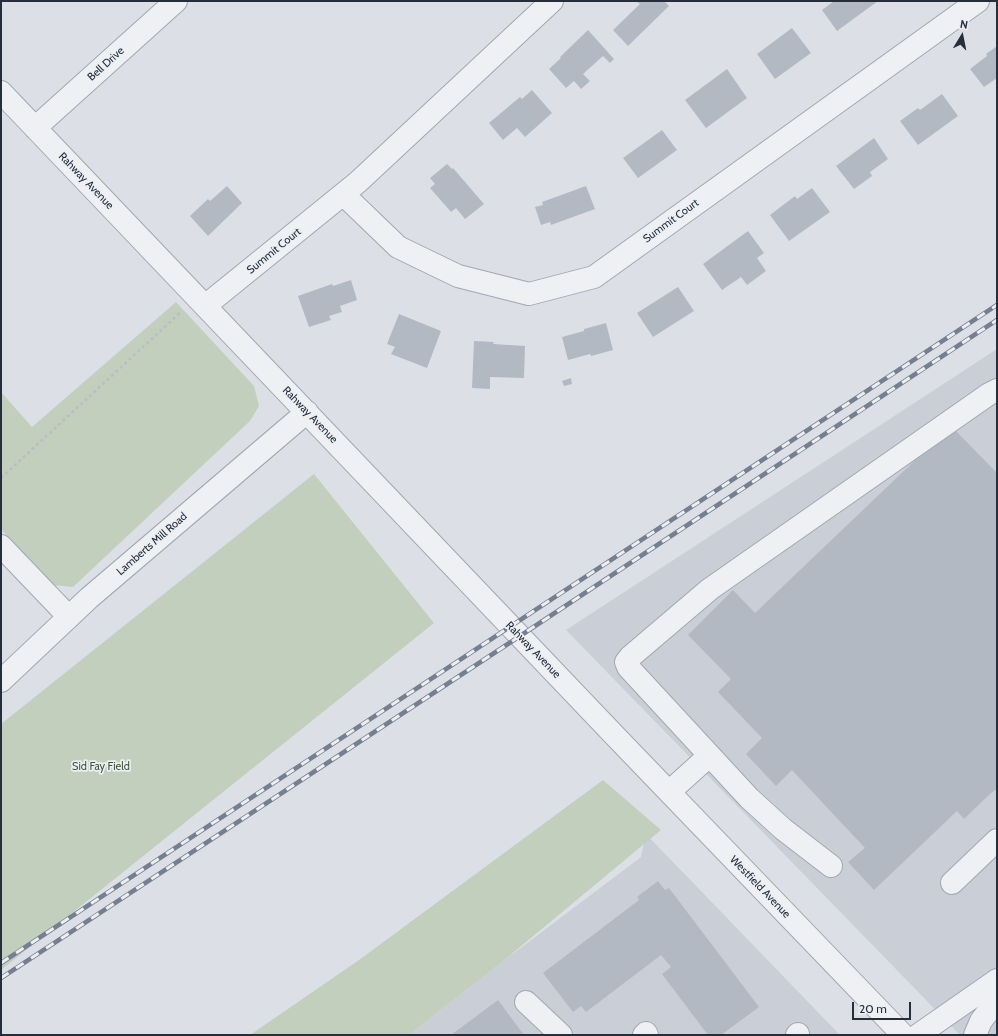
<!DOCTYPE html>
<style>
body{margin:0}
#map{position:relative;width:998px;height:1036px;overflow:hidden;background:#dce0e6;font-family:Cabin,sans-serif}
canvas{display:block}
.frame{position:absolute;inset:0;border:2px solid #262e3b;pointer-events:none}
.north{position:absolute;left:942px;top:16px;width:40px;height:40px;-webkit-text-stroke:3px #ebeff4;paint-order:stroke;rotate:10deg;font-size:11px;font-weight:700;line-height:16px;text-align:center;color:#262e3b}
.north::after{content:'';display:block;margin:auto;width:14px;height:18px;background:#262e3b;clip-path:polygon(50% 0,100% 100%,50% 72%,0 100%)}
.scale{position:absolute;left:852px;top:1002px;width:59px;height:18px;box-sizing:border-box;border:2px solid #262e3b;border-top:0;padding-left:5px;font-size:12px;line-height:14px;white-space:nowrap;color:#262e3b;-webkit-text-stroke:3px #ebeff4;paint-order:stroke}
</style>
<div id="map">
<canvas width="998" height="1036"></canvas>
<div class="frame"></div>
<div class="north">N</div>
<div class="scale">20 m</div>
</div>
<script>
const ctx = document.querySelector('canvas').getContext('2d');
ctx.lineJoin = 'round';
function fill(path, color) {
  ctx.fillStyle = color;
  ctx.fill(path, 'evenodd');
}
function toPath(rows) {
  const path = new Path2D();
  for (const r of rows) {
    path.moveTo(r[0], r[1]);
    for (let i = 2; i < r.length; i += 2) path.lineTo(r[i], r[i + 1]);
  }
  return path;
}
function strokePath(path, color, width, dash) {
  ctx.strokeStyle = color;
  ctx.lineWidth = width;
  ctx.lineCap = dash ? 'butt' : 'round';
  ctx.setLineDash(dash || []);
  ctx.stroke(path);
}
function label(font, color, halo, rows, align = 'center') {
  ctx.font = font + ' Cabin,sans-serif';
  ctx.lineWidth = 3.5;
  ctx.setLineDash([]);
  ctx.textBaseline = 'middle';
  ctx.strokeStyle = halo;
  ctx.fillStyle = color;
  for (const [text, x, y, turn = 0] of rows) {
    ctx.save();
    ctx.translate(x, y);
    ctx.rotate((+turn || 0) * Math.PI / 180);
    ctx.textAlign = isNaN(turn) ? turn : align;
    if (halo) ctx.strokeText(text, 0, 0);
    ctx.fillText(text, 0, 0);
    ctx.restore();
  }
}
const built = toPath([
 [997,349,997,1035,960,1035,566,630],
 [646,834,840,1035,409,1035,502,962,641,857]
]);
const green = toPath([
 [176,302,254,386,259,406,250,421,73,587,52,585,1,529,1,392,32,427],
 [314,474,434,623,1,970,1,724],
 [603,780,661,830,502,962,409,1035,250,1035,359,960]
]);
const building = toPath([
 [636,1,664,1,669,6,628,46,613,30,640,4],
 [834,1,878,1,837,31,822,10],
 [792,28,811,53,775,79,757,54],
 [588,30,614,59,610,63,603,56,583,74,590,81,581,89,574,81,566,88,549,69,561,58,560,57],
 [997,46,997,78,984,87,970,69,987,56,986,54],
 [727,69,747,98,706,128,685,100],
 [532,90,552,113,525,137,517,128,503,140,489,123,520,97,522,99],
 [942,94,958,116,918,145,900,121,918,108,920,110],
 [662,130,677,150,638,178,623,158],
 [874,138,888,159,870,172,872,176,854,189,836,166],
 [447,164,452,169,453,168,484,204,465,219,456,208,451,212,430,188,435,184,430,178],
 [227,186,242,203,208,236,190,216,208,199,210,201],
 [586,186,595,209,551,225,550,222,541,225,535,207,543,205,542,202],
 [812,188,830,212,789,241,770,215,795,196,797,199],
 [748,231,764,253,757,258,766,271,747,285,741,277,722,290,703,264],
 [351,280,357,300,340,306,342,312,329,316,331,320,309,327,298,296,332,284,333,286],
 [678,287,694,311,653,337,637,313],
 [399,314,441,331,427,368,391,354,395,347,387,344],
 [606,323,613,350,591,356,590,354,568,360,562,337,584,331,584,329],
 [474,341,494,342,493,344,525,346,524,378,490,377,490,389,472,388],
 [571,378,572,384,564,386,562,381],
 [951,426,997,473,997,789,991,793,964,819,957,811,874,890,848,862,865,848,792,770,776,786,746,754,762,738,718,692,731,679,688,635,733,590,755,613],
 [658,881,665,890,669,888,759,1007,721,1035,708,1035,662,974,671,967,661,955,586,1012,581,1006,573,1012,543,973,639,900,637,897],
 [498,1000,524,1035,451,1035]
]);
const path = toPath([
 [1,478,182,311]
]);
const minor = toPath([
 [1,92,617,738,903,1035],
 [35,128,176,1],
 [344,195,398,247,458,276,529,294,594,277,978,1],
 [205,306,358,182,552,1],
 [1,546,69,617],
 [1,681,89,598,307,412],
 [669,792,709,756],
 [831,866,783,829,749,798,628,667,626,662,630,657,710,589,989,394,997,390],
 [952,883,997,840],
 [526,1002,561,1035],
 [644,1035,646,1033,647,1035],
 [797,1035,798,1034],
 [918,1035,997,980],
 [975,1035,981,1021,997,1000]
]);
const rail = toPath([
 [1,963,997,305],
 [1,978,520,636,997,320]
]);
const streetNames = [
 ["Bell Drive",106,64,-42],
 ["Rahway Avenue",86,181,46],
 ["Summit Court",671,221,-36],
 ["Summit Court",274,251,-39],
 ["Rahway Avenue",310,415,46],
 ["Lamberts Mill Road",152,544,-41],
 ["Rahway Avenue",533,650,46],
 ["Westfield Avenue",760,887,46]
];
const parkNames = [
 ["Sid Fay Field",101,767]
];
fill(built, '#cacfd7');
fill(green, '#c2cfbd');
fill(building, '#b3b9c2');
strokePath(minor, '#a2a7af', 24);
strokePath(path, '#babec4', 2.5, [3, 3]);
strokePath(minor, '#eef0f4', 22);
strokePath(rail, '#767f8f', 4.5);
strokePath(rail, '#ebeff4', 3, [9]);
label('11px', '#262e3b', '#ebeff4', streetNames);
label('11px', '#3b5634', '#ebeff4', parkNames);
</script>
